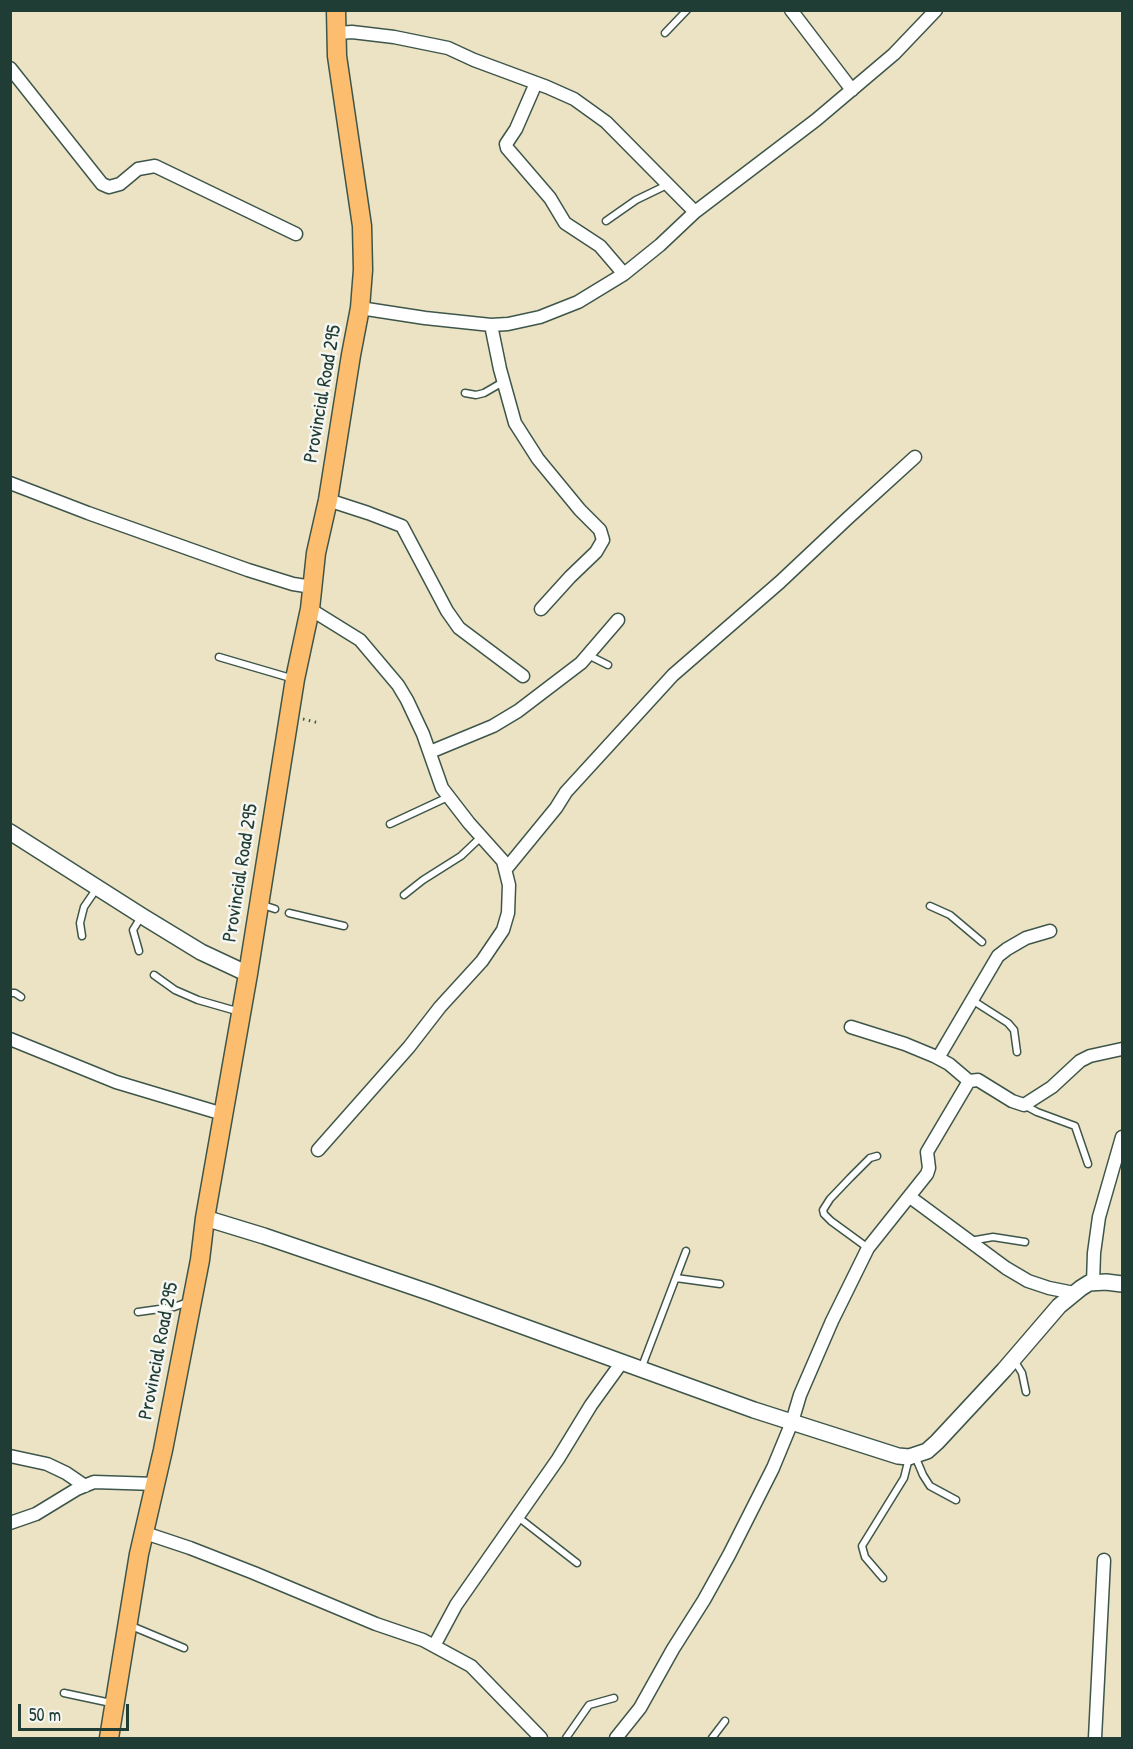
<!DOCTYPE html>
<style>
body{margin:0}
#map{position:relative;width:1133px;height:1749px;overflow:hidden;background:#ece3c4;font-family:"Patrick Hand",sans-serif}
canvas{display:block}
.frame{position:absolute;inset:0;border:12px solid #1f3d34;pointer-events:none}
.scale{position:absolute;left:18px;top:1704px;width:111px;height:27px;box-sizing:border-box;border:3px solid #1f3d34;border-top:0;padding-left:8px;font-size:18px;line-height:21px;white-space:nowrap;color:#1f3d34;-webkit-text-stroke:4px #f6f6f2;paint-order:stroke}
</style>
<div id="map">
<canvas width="1133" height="1749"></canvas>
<div class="frame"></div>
<div class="scale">50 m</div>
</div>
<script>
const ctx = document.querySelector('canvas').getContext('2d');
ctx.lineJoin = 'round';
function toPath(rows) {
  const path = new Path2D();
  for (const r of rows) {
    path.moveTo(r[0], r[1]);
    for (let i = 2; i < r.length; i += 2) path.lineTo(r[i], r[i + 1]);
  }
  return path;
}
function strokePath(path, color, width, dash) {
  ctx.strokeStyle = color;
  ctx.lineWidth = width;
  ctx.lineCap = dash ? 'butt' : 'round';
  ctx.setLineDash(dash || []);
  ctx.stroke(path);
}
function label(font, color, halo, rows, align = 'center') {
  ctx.font = font + ' "Patrick Hand",sans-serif';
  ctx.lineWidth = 5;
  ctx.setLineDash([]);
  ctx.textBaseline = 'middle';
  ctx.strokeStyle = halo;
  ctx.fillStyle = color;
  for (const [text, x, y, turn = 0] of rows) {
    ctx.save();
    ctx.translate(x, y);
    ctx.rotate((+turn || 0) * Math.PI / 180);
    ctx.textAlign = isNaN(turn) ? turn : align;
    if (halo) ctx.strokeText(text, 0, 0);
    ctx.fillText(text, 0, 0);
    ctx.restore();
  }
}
const path = toPath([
 [303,719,319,723]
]);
const service = toPath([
 [665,33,687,10],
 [606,221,636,200,667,185],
 [465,393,476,395,484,393,503,382],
 [588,655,608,665],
 [219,657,294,679],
 [390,824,448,797],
 [404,895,423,880,461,856,481,837],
 [263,905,275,909],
 [930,906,950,915,982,942],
 [289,913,344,926],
 [82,936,80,923,84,907,97,888],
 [139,951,133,930,141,917],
 [154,975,175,990,198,1000,240,1012],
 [10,993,15,993,21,997],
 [972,1000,1008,1023,1014,1030,1017,1052],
 [1024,1105,1037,1112,1075,1126,1088,1164],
 [970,1241,993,1237,1025,1242],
 [868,1248,831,1221,824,1214,823,1210,830,1199,850,1178,870,1158,877,1156],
 [676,1278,720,1284],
 [138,1312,174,1307,188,1302],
 [1014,1360,1022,1373,1026,1392],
 [641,1369,686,1251],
 [915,1456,923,1475,930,1486,956,1500],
 [518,1517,577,1563],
 [883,1578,865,1557,862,1546,904,1478,909,1458],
 [129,1625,184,1648],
 [64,1693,111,1703],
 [566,1738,589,1705,614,1698],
 [712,1738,725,1721]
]);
const minor = toPath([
 [791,10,852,90],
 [337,33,352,32,394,37,448,48,474,60,547,87,574,99,606,122,695,212],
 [10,68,102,184,109,187,120,184,138,169,155,166,296,234],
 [536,83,516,129,506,144,507,148,550,198,565,223,600,246,624,274],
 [360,308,425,318,491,325,508,324,540,317,578,302,624,274,660,245,695,212,816,120,894,54,936,10],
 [491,325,500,369,515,423,538,459,580,510,600,530,603,540,596,552,570,577,541,609],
 [10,483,88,513,248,570,293,584,312,587],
 [328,500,368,513,402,526,447,611,459,628,523,676],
 [310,609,360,640,398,685,407,700,423,734,442,788,469,823,503,861,509,885,508,913,503,930,482,961,440,1007,409,1047,318,1150],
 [430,752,493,726,518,711,581,663,618,620],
 [506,869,556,808,566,792,673,675,780,582,848,518,915,457],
 [851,1027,905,1044,934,1056,949,1064,969,1081],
 [10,1039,116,1082,223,1114],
 [938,1058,998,956,1007,949,1026,938,1050,931],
 [910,1197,1006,1268,1028,1281,1049,1288,1074,1293],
 [1093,1283,1094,1253,1099,1217,1122,1137],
 [10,1456,47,1464,66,1473,85,1486],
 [10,1523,36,1514,77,1489,94,1482,156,1484],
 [145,1533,190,1548,254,1573,376,1624,423,1640,471,1666,541,1738],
 [434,1646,456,1605,558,1459,591,1405,622,1362],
 [616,1738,640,1708,673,1649,704,1600,729,1555,773,1468,792,1422,800,1395,832,1321,868,1248,927,1174,929,1168,927,1152,969,1081,978,1080,1012,1101,1024,1105,1052,1087,1080,1061,1090,1056,1122,1049],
 [1095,1738,1104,1560]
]);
const tertiary = toPath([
 [10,832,142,916,201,952,248,974],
 [205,1218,264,1236,431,1293,754,1410,898,1456,909,1457,927,1451,937,1442,1004,1370,1059,1306,1081,1288,1089,1283,1106,1282,1122,1284]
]);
const primary = toPath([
 [109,1738,139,1554,163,1450,200,1260,205,1218,248,974,295,679,310,609,316,553,328,500,351,355,360,308,363,270,362,226,337,56,336,10]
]);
const streetNames = [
 ["Provincial Road 295",323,394,-80],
 ["Provincial Road 295",241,873,-81],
 ["Provincial Road 295",159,1351,-79]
];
strokePath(service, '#3e564a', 9);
strokePath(minor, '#3e564a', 15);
strokePath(tertiary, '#3e564a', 18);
strokePath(primary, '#3e564a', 21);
strokePath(path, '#3e564a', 3, [1.5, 4.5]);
strokePath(service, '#fff', 6);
strokePath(minor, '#fff', 12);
strokePath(tertiary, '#fff', 15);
strokePath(primary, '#fcbd6f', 18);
label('20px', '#1f3d34', '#f6f6f2', streetNames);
</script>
